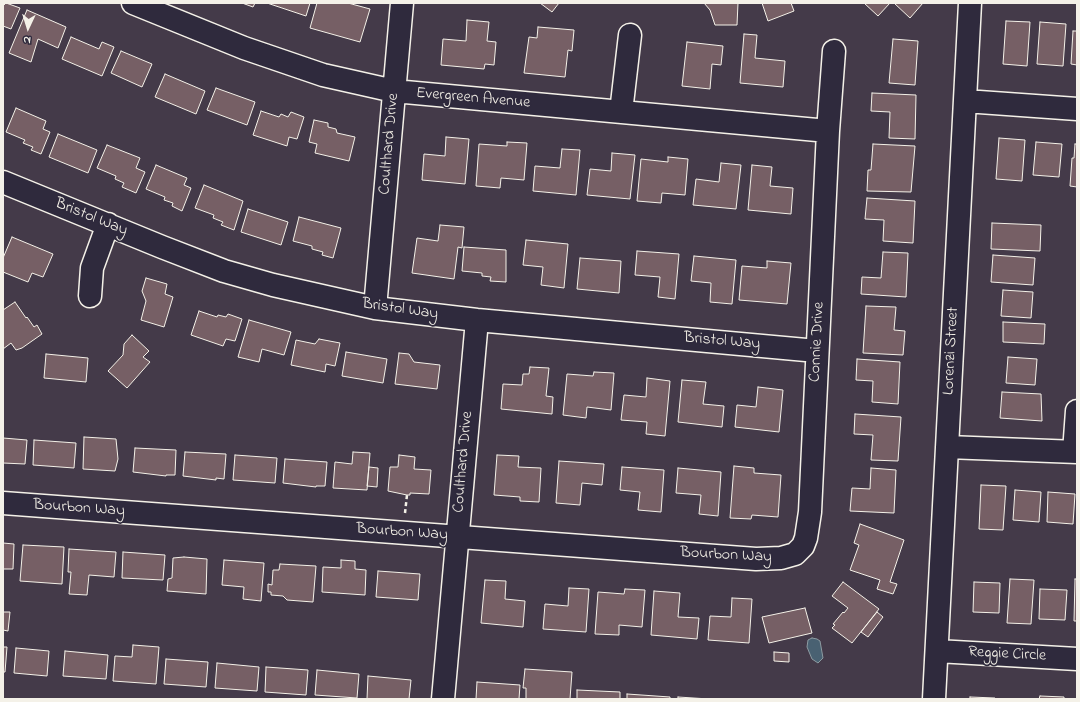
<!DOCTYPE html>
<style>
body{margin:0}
#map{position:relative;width:1080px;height:702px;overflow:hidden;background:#443a49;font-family:"Indie Flower",sans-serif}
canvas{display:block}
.frame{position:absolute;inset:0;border:4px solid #f4f1e8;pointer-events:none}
.north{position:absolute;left:8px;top:8px;width:40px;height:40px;-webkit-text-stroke:3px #2f2a3d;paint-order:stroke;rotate:184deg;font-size:11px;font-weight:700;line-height:16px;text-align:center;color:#f4f1e8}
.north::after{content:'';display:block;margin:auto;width:14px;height:18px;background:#f4f1e8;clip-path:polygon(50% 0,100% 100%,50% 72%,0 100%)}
</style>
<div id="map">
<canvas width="1080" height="702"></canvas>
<div class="frame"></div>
<div class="north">N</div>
</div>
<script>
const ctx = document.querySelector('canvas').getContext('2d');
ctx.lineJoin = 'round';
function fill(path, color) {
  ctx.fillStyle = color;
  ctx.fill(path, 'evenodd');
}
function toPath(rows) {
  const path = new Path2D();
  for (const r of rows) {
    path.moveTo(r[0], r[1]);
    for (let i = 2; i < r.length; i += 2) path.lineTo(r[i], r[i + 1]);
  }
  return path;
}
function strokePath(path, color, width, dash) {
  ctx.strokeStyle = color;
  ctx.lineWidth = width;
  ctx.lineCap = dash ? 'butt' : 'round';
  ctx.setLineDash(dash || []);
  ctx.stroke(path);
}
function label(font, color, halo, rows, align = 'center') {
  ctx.font = font + ' "Indie Flower",sans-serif';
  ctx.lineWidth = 3.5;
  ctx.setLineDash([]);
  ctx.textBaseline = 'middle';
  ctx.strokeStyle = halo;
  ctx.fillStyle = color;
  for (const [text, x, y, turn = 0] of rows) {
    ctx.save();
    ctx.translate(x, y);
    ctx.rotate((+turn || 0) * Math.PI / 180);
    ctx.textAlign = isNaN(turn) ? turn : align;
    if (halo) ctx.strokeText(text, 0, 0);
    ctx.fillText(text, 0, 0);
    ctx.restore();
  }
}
const water = toPath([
 [812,638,817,639,820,641,823,658,818,663,812,659,807,647,808,640,812,638]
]);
const building = toPath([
 [6,3,20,8,11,29,3,26,3,6,6,3],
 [242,3,255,3,253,7,242,3],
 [267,3,310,3,306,16,267,3],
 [317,3,348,3,370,9,360,42,310,28,317,3],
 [540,3,559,3,552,12,540,3],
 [704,3,738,3,737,25,715,25,710,10,704,3],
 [762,3,791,3,794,11,768,21,762,3],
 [864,3,890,3,878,16,864,3],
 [894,3,923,3,910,18,894,3],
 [27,10,66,27,58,48,38,39,31,62,9,53,27,10],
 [467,20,489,22,487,41,496,42,494,65,485,64,484,69,441,65,443,39,466,41,467,20],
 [1006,21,1030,22,1027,66,1003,64,1006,21],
 [1040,22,1066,24,1063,66,1037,64,1040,22],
 [538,27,574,30,572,51,568,50,565,77,524,73,529,37,537,38,538,27],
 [1073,31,1077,31,1077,65,1071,64,1073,31],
 [744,34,757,35,755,58,785,61,783,87,740,83,744,34],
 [71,37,99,49,102,42,114,47,102,76,62,59,71,37],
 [893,39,918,41,915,85,889,83,893,39],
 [687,42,723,46,721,65,712,64,710,89,682,86,687,42],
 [121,51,152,64,142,87,111,73,121,51],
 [165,74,205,91,196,114,155,97,165,74],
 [216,88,255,102,247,125,207,110,216,88],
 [872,93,916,95,915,139,889,138,890,112,871,111,872,93],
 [16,108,46,121,43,129,50,132,41,154,31,150,33,147,23,143,25,140,6,132,16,108],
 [261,111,279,117,281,114,288,117,291,112,304,117,297,139,289,137,287,146,253,135,261,111],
 [314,120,328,123,328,127,336,129,337,133,355,137,349,161,315,153,317,144,309,142,314,120],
 [58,134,97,150,88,173,49,157,58,134],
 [446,137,469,139,465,184,422,180,424,154,445,156,446,137],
 [999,138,1025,140,1022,181,996,179,999,138],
 [507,142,527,143,524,180,501,178,500,188,476,186,479,144,507,146,507,142],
 [1036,142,1062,144,1059,177,1033,175,1036,142],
 [873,144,915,146,911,192,867,191,868,170,871,170,873,144],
 [1075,144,1077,144,1077,187,1070,186,1072,158,1074,158,1075,144],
 [107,145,140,158,136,168,145,172,136,193,122,187,124,183,115,179,116,176,97,168,107,145],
 [562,149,580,150,576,195,533,191,535,166,560,168,562,149],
 [612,153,635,155,630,199,587,195,590,169,611,171,612,153],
 [668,157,688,159,685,195,662,193,661,203,637,201,641,159,668,162,668,157],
 [721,163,741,165,736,209,693,205,696,179,719,182,721,163],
 [156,165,187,178,184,185,191,188,182,211,172,206,173,203,164,200,165,197,146,189,156,165],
 [752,165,772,167,770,186,793,188,791,214,748,210,752,165],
 [204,185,243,201,234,230,221,225,223,222,213,218,214,215,195,208,204,185],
 [867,198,915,201,913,243,883,241,884,220,865,219,867,198],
 [248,209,288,222,281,245,241,232,248,209],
 [299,217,341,228,333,258,322,255,323,252,312,249,312,246,293,241,299,217],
 [992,223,1041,225,1040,251,991,249,992,223],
 [440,225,464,227,462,248,458,247,454,279,412,273,417,238,438,241,440,225],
 [12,237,53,254,43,277,32,273,28,282,3,272,3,258,12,237],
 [526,240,568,244,564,288,541,285,543,267,523,265,526,240],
 [464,247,506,250,506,282,490,281,491,277,482,276,482,273,462,271,464,247],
 [637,251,679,254,675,299,658,297,660,277,635,275,637,251],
 [883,252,908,253,906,297,861,294,862,277,881,278,883,252],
 [993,255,1035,258,1033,285,991,282,993,255],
 [694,256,736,260,732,304,710,302,711,283,691,281,694,256],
 [580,258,621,261,619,293,577,289,580,258],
 [767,261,791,263,787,304,739,300,742,266,767,268,767,261],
 [146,278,167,284,165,294,173,297,164,327,141,320,146,301,142,291,146,278],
 [1003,290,1033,292,1031,318,1001,316,1003,290],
 [15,302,26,318,27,317,34,327,37,325,42,334,22,348,16,350,11,343,3,349,3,310,15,302],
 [866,306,896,307,894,330,905,331,903,355,863,353,866,306],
 [199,311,217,317,218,315,226,317,228,314,242,319,235,341,226,339,223,346,191,335,199,311],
 [249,320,291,332,284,355,262,349,259,362,238,357,249,320],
 [1003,322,1045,324,1044,344,1003,342,1003,322],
 [132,335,149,351,143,357,150,362,127,388,108,371,123,355,124,344,132,335],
 [319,339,340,343,335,366,326,364,325,372,291,365,296,340,315,344,319,339],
 [346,352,387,359,383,383,342,376,346,352],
 [399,353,409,354,414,362,440,365,437,389,395,384,399,353],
 [46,354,88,358,86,382,44,378,46,354],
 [1008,357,1037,359,1035,385,1006,383,1008,357],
 [857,359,900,362,898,404,872,402,873,381,856,380,857,359],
 [530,367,549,368,546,396,553,397,552,414,501,409,503,384,522,385,523,374,529,374,530,367],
 [594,372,614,373,611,410,587,407,586,418,563,415,567,374,593,376,594,372],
 [647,378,670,381,665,436,646,434,647,422,621,420,624,395,646,397,647,378],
 [682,380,706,382,703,404,724,406,722,427,678,422,682,380],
 [758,387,783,390,779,432,735,427,737,405,756,407,758,387],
 [1002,392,1041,394,1042,421,1000,418,1002,392],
 [855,414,901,417,898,461,871,460,873,435,854,434,855,414],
 [84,437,116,439,118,459,115,471,83,469,84,437],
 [3,438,27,440,25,464,3,463,3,438],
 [34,440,76,443,74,468,33,465,34,440],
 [135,448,176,450,175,475,166,475,166,476,133,472,135,448],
 [185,452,226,454,224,479,216,478,216,480,183,476,185,452],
 [353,452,370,453,367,490,333,488,335,462,352,464,353,452],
 [235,455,277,458,275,483,233,480,235,455],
 [399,455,415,457,414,469,431,470,429,494,410,493,410,495,407,495,388,491,390,467,398,467,399,455],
 [497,455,519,456,518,467,541,468,539,502,520,501,520,497,494,495,497,455],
 [285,459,327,462,325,486,316,486,316,487,283,483,285,459],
 [559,461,604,464,602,485,582,483,580,505,556,503,559,461],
 [734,466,754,468,754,473,781,475,778,517,752,515,751,519,730,518,734,466],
 [369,467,378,468,377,487,367,486,369,467],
 [622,467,664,470,661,512,638,510,640,492,620,490,622,467],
 [678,468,721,472,718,516,699,514,701,495,676,493,678,468],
 [871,468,896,470,894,513,850,511,852,488,870,489,871,468],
 [981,485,1006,486,1003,530,979,529,981,485],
 [1015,490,1041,492,1039,522,1013,520,1015,490],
 [1048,492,1075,494,1073,524,1047,522,1048,492],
 [860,524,904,540,890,582,897,584,893,594,877,589,880,580,850,570,859,545,854,543,860,524],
 [3,543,14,544,13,569,3,569,3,543],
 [23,545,64,547,62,584,20,581,23,545],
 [69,549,116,552,114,577,89,575,87,595,69,594,71,572,68,572,69,549],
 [123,552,165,555,163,580,122,578,123,552],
 [184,557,207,559,206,594,167,591,168,579,172,578,173,558,184,557],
 [224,560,264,563,261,601,243,599,244,587,222,585,224,560],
 [341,560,355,561,355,569,366,570,365,595,322,592,323,567,341,568,341,560],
 [280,564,316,566,313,602,287,600,283,596,271,595,271,592,268,592,268,584,272,585,273,570,279,570,280,564],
 [378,571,420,574,418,600,376,597,378,571],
 [1010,579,1034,580,1031,624,1007,623,1010,579],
 [1075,579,1077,579,1077,621,1074,621,1075,579],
 [485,580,506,581,505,599,525,601,523,627,481,623,485,580],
 [843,582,879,609,852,643,832,628,835,625,833,624,843,612,844,613,848,608,832,596,843,582],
 [974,582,1000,583,999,613,973,612,974,582],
 [569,588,589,589,586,632,543,629,545,604,568,606,569,588],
 [625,589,645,590,642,627,619,625,619,635,595,634,598,592,624,594,625,589],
 [1040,589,1067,590,1065,620,1039,619,1040,589],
 [654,591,680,593,678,617,699,618,697,639,651,635,654,591],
 [732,598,752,599,749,643,708,640,710,616,731,617,732,598],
 [805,608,812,633,769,643,762,617,805,608],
 [3,612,10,612,8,631,3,630,3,612],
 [877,612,883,617,868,637,861,632,877,612],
 [133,645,159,647,156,684,113,681,115,656,132,657,133,645],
 [3,647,7,647,5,672,3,672,3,647],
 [16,648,49,651,47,676,14,673,16,648],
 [65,651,108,655,106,679,63,676,65,651],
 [774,652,789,653,789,662,774,661,774,652],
 [166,659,208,662,206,687,164,684,166,659],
 [217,663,259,667,257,691,215,688,217,663],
 [266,667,308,670,306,695,265,692,266,667],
 [525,669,572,672,570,699,526,699,526,688,523,688,525,669],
 [317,670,359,674,357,698,315,695,317,670],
 [368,676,411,680,409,699,367,699,368,676],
 [477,682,520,685,519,699,476,699,477,682],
 [577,690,620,692,620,699,577,699,577,690],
 [627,694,670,697,670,699,627,699,627,694],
 [1040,696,1064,697,1064,699,1039,699,1040,696],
 [678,697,709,699,678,699,678,697],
 [970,697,995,698,995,699,970,699,970,697]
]);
const path = toPath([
 [405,513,407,495]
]);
const minor = toPath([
 [133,3,244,48,323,75,394,91,828,131],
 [965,101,1077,109],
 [621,112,630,35],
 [3,182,162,247,224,271,273,285,375,308,477,320,817,351],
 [90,296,92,268,108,224],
 [375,308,402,3],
 [947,447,1077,452],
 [1074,452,1077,411],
 [3,503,756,559,781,558,795,554,803,546,806,538,810,512,828,131,834,51],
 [937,651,1077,659],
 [443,699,477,320],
 [934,699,970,3]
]);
const streetNames = [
 ["Evergreen Avenue",473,99,5],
 ["Coulthard Drive",390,144,-85],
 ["Bristol Way",91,218,22],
 ["Bristol Way",400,310,8],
 ["Bristol Way",722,342,5],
 ["Connie Drive",818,342,-87],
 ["Lorenzi Street",952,351,-87],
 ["Coulthard Drive",464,462,-85],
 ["Bourbon Way",79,509,4],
 ["Bourbon Way",402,533,4],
 ["Bourbon Way",726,556,3],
 ["Reggie Circle",1007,655,3]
];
fill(water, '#496172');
strokePath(water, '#8d9ba1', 1);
fill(building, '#765f65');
strokePath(building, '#f4f1e8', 1);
strokePath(minor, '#f4f1e8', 25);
strokePath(path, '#f4f1e8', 2.5, [4, 3]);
strokePath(minor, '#2f2a3d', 22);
label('16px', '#f4f1e8', '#2f2a3d', streetNames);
</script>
